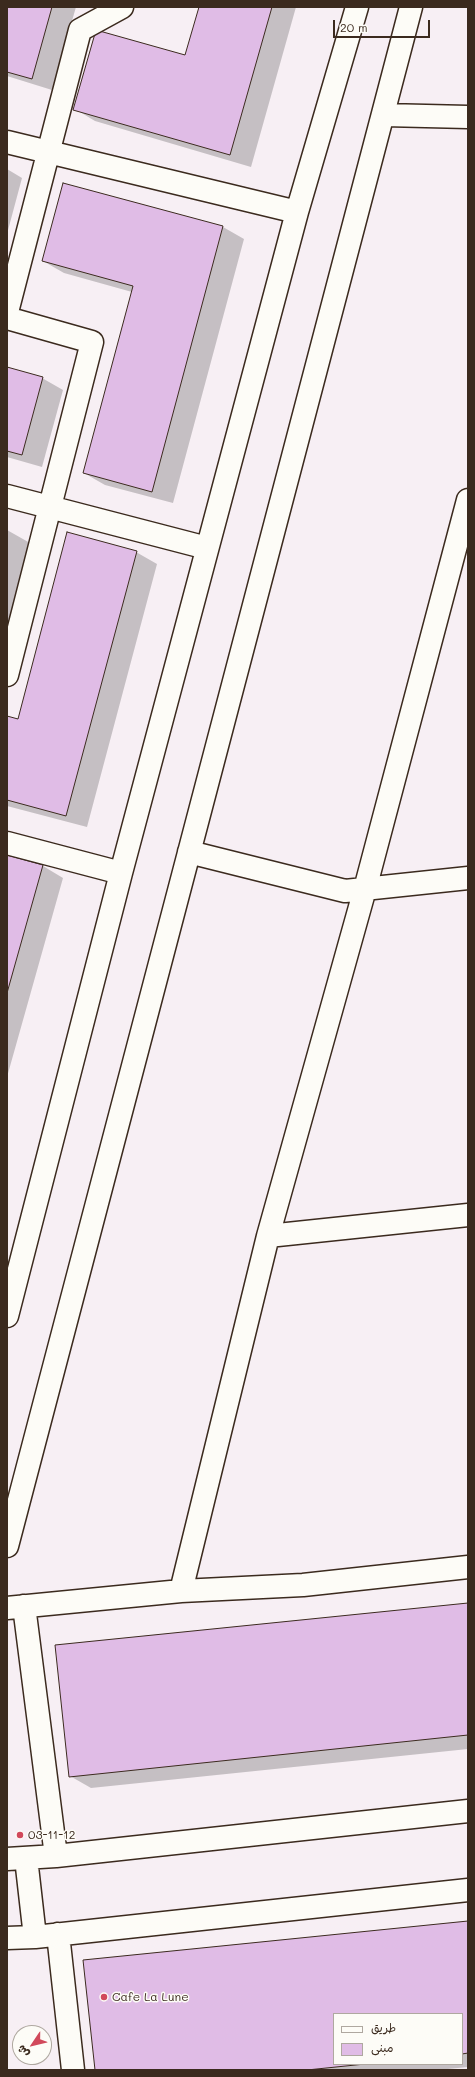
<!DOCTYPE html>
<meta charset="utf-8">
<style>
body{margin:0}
#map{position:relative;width:475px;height:2077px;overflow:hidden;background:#f7eff4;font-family:Mali,"Playpen Sans Arabic",sans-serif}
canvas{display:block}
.frame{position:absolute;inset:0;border:8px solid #3b2a1e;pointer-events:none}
.legend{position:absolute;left:333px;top:2013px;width:130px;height:52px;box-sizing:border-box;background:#fdfcf7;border:1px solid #afa8a0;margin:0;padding:5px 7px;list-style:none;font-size:12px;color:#3b2a1e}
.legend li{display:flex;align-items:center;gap:8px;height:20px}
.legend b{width:20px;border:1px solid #afa8a0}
.north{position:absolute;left:12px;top:2025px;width:40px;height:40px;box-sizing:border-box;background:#fdfcf7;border:1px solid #afa8a0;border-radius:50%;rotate:235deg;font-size:11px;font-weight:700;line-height:16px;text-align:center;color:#3b2a1e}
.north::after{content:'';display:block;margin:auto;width:14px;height:18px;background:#d1495b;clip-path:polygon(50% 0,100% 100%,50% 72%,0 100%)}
.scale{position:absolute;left:333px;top:20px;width:97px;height:18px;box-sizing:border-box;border:2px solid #3b2a1e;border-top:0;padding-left:5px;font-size:12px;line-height:14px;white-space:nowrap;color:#3b2a1e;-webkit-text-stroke:3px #fdfcf7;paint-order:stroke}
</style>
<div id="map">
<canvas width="475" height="2077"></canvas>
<div class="frame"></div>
<ul class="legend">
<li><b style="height:5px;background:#fdfcf7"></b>طريق</li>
<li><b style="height:11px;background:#e0bce6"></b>مبنى</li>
</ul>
<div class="north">ش</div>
<div class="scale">20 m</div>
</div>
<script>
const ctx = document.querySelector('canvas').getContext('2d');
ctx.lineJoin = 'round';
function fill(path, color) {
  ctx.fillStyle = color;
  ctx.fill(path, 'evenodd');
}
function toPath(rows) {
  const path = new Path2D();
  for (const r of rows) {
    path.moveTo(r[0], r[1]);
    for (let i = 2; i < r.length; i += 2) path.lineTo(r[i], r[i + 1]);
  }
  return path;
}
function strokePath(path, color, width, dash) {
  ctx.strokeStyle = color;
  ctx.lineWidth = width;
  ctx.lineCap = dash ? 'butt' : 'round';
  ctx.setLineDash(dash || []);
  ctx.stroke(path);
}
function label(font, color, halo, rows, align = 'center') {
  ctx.font = font + ' Mali,sans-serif';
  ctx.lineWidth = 3;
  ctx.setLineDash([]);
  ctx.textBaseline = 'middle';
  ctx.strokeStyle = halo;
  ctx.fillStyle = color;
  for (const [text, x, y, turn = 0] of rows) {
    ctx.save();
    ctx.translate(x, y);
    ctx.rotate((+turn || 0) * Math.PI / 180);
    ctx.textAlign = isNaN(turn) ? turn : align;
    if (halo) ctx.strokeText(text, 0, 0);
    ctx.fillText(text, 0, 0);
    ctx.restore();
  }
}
const shadow = toPath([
 [7,7,76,7,52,90,7,76],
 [200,7,296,7,251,167,95,121,75,109,186,57],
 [7,169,22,178,7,234],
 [64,184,223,227,244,239,173,503,105,485,84,473,132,292,64,273,43,261],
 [7,368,42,378,63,390,42,467,7,457],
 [7,530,30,543,9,620,7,619],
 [136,552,157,564,87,827,7,806,7,717,18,720],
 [7,856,43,866,63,878,7,1077],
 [468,1604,468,1749,91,1788,70,1776],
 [468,1922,468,2067,438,2070,96,2070],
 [334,2014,462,2014,462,2064,334,2064]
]);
const building = toPath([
 [7,7,52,7,32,79,7,72,7,7],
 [199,7,272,7,230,155,73,110,96,30,185,55,199,7],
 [63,183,223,226,152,492,83,473,133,286,42,261,63,183],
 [7,367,43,377,22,455,7,451,7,367],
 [67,532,137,551,66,816,7,800,7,716,18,719,67,532],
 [7,855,43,865,7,993,7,855],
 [468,1603,468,1735,69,1777,55,1645,468,1603],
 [468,1921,468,2053,462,2054,462,2014,334,2014,334,2064,365,2064,307,2070,95,2070,83,1960,468,1921]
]);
const minor = toPath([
 [384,115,468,117],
 [7,142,297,212],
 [7,312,80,30,122,7],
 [7,318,92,342,7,675],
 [7,496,207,548],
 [459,534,468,500],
 [7,843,121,873],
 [189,852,345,891,468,878],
 [268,1236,468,1215],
 [7,1316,121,873,297,212,357,7],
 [7,1546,411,7],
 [181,1591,268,1236,365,889,459,534,468,533],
 [24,1606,56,1856],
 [7,1608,181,1591,303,1585,468,1567],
 [26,1858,35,1937],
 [7,1859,56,1856,468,1811],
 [58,1934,73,2070],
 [7,1938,35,1937,468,1890]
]);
const markers = [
 [20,1835,4,"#d1495b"],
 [104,1997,4,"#d1495b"]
];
const poiNames = [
 ["03-11-12",28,1835],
 ["Cafe La Lune",112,1997]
];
fill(shadow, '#0003');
fill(building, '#e0bce6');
strokePath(building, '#3b2a1e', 1);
strokePath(minor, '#3b2a1e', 25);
strokePath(minor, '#fdfcf7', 22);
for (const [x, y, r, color] of markers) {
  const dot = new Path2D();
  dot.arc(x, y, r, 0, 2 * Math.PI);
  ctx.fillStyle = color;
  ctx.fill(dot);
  strokePath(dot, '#fdfcf7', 1.5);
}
label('12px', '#3b2a1e', '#fdfcf7', poiNames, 'left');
</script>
